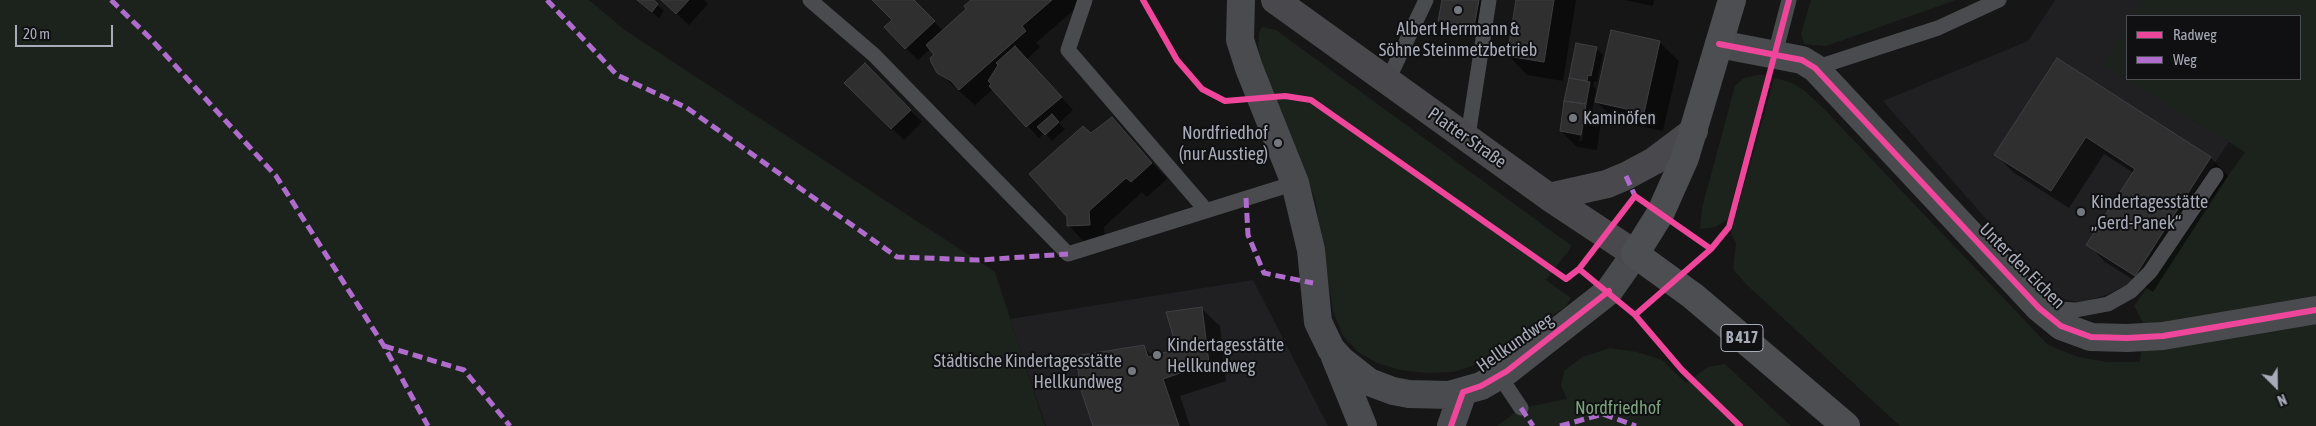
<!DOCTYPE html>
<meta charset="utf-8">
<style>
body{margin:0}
#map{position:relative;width:2316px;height:426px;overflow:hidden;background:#161616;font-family:"Asap Condensed",sans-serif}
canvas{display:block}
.legend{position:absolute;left:2126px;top:15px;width:175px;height:65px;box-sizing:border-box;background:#101012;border:1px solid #4c4e54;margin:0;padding:6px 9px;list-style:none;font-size:15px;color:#a7acb8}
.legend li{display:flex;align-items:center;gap:10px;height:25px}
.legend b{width:25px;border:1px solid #4c4e54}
.north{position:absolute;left:2251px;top:361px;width:50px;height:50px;-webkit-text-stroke:4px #101012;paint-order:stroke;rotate:157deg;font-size:14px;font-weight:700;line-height:20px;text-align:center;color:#a7acb8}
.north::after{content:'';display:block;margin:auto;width:18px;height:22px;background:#a7acb8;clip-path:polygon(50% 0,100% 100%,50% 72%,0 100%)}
.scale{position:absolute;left:15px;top:25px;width:98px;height:22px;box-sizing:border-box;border:2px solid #a7acb8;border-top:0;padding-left:6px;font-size:15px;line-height:18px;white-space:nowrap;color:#a7acb8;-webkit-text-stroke:4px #101012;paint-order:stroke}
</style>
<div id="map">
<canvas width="2316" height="426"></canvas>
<ul class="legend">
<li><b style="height:6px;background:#ed469a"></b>Radweg</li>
<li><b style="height:6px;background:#b06ccc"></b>Weg</li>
</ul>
<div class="north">N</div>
<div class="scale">20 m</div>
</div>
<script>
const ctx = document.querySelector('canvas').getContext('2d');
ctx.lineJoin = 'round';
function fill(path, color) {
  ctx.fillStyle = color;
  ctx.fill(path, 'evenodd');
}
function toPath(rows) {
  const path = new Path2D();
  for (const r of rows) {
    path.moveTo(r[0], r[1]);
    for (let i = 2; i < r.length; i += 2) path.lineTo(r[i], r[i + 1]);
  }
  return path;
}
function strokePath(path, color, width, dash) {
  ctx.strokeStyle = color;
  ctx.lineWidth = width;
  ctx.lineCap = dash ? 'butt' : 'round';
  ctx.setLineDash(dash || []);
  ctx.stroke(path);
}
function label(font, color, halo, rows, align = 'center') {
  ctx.font = font + ' "Asap Condensed",sans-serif';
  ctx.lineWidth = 4;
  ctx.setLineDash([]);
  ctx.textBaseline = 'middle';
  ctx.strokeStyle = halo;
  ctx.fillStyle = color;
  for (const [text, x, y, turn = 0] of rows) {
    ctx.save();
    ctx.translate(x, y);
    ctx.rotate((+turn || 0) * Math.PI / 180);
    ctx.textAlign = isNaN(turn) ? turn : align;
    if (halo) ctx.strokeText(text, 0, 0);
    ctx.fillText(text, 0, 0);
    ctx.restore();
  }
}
const built = toPath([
 [2055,0,2146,0,2136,16,2127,16,2127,29,2104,65,2229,142,2134,281,2108,294,2081,303,2054,297,1883,101,2028,41],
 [1253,280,1328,426,1046,426,1010,319]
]);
const green = toPath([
 [0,0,589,0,626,31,995,272,1045,426,0,426],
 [1811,0,1956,0,1826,46,1804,44,1801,34],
 [2144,0,2316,0,2316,426,1900,426,1747,285,1733,269,1736,243,1731,233,1774,78,1790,82,1804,90,1826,111,2048,345,2078,357,2107,362,2140,362,2144,324,2134,306,2245,152,2103,65,2127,27,2127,79,2300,79,2300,16,2134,16],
 [1262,27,1276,30,1572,246,1546,280,1571,298,1565,307,1480,363,1453,372,1427,373,1400,370,1377,363,1358,352,1343,336,1333,311,1315,199,1262,70,1258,46,1259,33],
 [1757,75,1766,75,1727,220,1715,227,1700,229,1702,208,1735,86,1744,78],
 [1610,348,1637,352,1662,360,1686,383,1708,367,1725,364,1791,426,1497,426,1521,408,1567,399,1561,386,1564,371,1582,357]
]);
const shadow = toPath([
 [637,0,652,0,664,11,659,18],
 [661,0,704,0,708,4,689,25],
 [874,0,913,0,943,31,968,9,973,0,1085,0,1036,43,1040,47,1027,59,1073,110,1059,123,1065,129,1052,141,1045,133,1039,138,993,89,975,105,938,72,936,55,930,49,918,60,906,48,886,27,894,20],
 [1443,0,1491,0,1486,39,1451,33,1439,20],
 [1517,0,1576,0,1563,81,1527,75,1508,55],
 [1624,0,1654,0,1653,6],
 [1659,42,1679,61,1663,131,1616,121,1596,101],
 [1577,44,1596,48,1603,55,1597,82,1594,81,1593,86,1596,89,1592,112,1601,121,1597,150,1577,147,1561,131],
 [1583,116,1585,116,1582,141,1579,141],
 [2057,59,2211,158,2228,176,2153,292,2105,262,2088,244,2134,173,2104,154,2069,208,2013,172,1996,155],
 [865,65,922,122,904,140,846,83],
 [1112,118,1167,179,1147,197,1142,192,1104,227,1105,240,1084,242,1069,226,1090,135],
 [1202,309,1220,326,1226,381,1180,396,1190,426,1094,426,1143,346,1154,357,1178,350]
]);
const building = toPath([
 [637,0,654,0,658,4,652,12,637,0],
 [661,0,689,0,676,14,661,0],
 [872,0,914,0,935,21,905,49,884,27,892,20,872,0],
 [971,0,1052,0,1022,26,1026,31,959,90,951,81,937,73,931,62,930,58,934,55,926,45,966,9,964,6,971,0],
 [1442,0,1479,0,1474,27,1438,21,1442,0],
 [1516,0,1554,0,1544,62,1507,56,1516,0],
 [1611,30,1660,41,1644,113,1595,102,1611,30],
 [1576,43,1597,47,1591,76,1588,75,1587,81,1569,78,1576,43],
 [1015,46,1062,97,1026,127,989,86,991,84,988,81,998,65,996,63,1015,46],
 [2057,58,2211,157,2135,276,2086,245,2135,169,2086,137,2051,191,1994,155,2057,58],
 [865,63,911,110,891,129,844,83,865,63],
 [1569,78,1590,82,1586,104,1564,101,1569,78],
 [1564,101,1586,104,1581,135,1560,131,1564,101],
 [1052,114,1059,122,1045,135,1037,127,1052,114],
 [1112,117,1152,163,1131,182,1126,178,1089,211,1090,225,1067,226,1067,217,1029,174,1083,126,1091,133,1112,117],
 [1202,307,1209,363,1163,379,1179,426,1093,426,1081,390,1076,356,1144,345,1148,357,1177,349,1166,312,1202,307]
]);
const lane = toPath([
 [810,0,874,55,1068,254,1295,183],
 [1085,0,1068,50,1205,209],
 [1775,54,1789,0],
 [1815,68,1938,28,1999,0],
 [1387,82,1426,0],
 [1468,136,1489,0],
 [2043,308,2076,310,2108,304,2131,291,2150,272,2216,175],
 [1499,375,1521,408]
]);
const street = toPath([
 [1241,0,1240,40,1249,68,1295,183,1311,250,1318,322,1331,349,1341,360,1369,382,1393,391,1409,394,1449,395,1481,386,1507,371,1609,291,1635,254],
 [1719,44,1802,60,1815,68,2039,308,2061,326,2091,337,2127,338,2163,336,2316,310],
 [1335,357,1363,426],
 [1451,426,1463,392]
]);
const secondary = toPath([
 [1275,0,1549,197,1635,254],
 [1549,197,1607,184,1626,176,1654,161,1694,131]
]);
const primary = toPath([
 [1732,0,1685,158,1660,214,1635,254,1693,296,1846,426]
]);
const quiet = toPath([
 [111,0,150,38,276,176,384,346,428,426],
 [547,0,617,75,687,108,897,257,979,260,1068,254],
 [1626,176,1635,196],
 [1246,198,1248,235,1264,273,1313,283],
 [384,346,464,370,510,426],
 [1521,408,1533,426],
 [1560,426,1603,414,1636,426]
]);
const cycleway = toPath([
 [1143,0,1177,60,1202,89,1225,101,1285,96,1311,100,1566,279,1579,269,1635,315,1682,370,1740,426],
 [1719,44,1802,60,1815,68,2039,308,2061,326,2091,337,2127,338,2163,336,2316,310],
 [1579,269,1635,196,1711,249],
 [1635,315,1711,249,1729,227,1789,0],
 [1451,426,1463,392,1481,386,1507,371,1609,291]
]);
const markers = [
 [1458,10,5,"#74787f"],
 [1573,118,5,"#74787f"],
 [1278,143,5,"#74787f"],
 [2081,212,5,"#74787f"],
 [1157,355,5,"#74787f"],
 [1132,371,5,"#74787f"]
];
const shields = [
 [1742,338,42]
];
const shieldNames = [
 ["B 417",1742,338]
];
const poiNames = [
 ["Albert Herrmann &",1458,29,"center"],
 ["Söhne Steinmetzbetrieb",1458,50,"center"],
 ["Kaminöfen",1583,118],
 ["Nordfriedhof",1268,133,"right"],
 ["(nur Ausstieg)",1268,154,"right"],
 ["Kindertagesstätte",2091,202],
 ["„Gerd-Panek“",2091,223],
 ["Kindertagesstätte",1167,345],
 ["Hellkundweg",1167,366],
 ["Städtische Kindertagesstätte",1122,361,"right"],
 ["Hellkundweg",1122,382,"right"]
];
const streetNames = [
 ["Platter Straße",1467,138,35],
 ["Unter den Eichen",2022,266,45],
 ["Hellkundweg",1515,343,-35]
];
const parkNames = [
 ["Nordfriedhof",1618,408]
];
fill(built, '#202022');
fill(green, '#1c231d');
fill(shadow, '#0007');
fill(building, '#2f2f30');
strokePath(building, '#3e3f42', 1);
strokePath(lane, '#4a4b4f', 15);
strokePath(street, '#4a4b4f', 28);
strokePath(secondary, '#49494d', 28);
strokePath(primary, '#4c4e51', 28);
strokePath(quiet, '#b06ccc', 5, [10, 5]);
strokePath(cycleway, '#ed469a', 6);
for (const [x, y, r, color] of markers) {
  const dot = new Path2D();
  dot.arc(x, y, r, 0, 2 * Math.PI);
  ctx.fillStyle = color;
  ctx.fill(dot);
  strokePath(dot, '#101012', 2);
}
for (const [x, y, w] of shields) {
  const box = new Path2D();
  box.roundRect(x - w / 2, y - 13.5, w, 27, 4);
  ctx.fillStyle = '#101012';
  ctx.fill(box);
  strokePath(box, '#a7acb8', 1);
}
label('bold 16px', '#a7acb8', null, shieldNames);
label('18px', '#a7acb8', '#101012', poiNames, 'left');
label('18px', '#a7acb8', '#101012', streetNames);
label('18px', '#7da37e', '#101012', parkNames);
</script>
